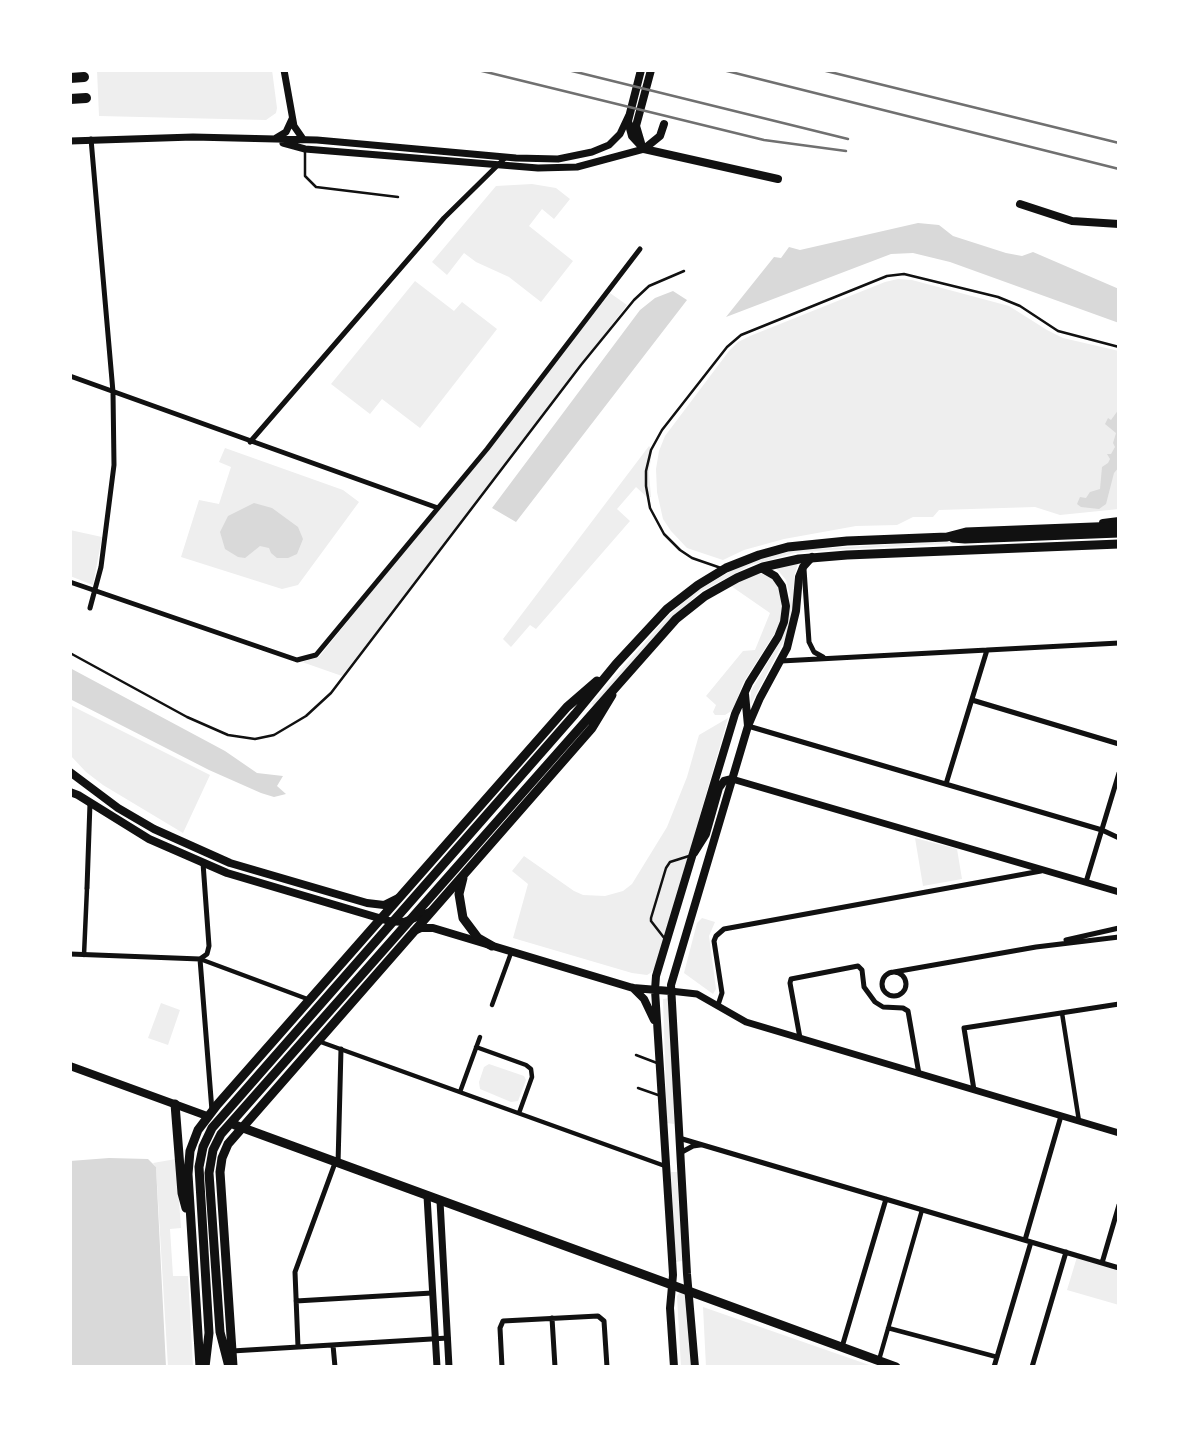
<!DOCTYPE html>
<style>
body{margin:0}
#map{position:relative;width:1189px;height:1437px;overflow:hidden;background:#fff;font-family:"Fira Sans Condensed",sans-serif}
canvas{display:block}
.frame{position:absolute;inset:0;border:72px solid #fff;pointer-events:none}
</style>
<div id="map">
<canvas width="1189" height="1437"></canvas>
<div class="frame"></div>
</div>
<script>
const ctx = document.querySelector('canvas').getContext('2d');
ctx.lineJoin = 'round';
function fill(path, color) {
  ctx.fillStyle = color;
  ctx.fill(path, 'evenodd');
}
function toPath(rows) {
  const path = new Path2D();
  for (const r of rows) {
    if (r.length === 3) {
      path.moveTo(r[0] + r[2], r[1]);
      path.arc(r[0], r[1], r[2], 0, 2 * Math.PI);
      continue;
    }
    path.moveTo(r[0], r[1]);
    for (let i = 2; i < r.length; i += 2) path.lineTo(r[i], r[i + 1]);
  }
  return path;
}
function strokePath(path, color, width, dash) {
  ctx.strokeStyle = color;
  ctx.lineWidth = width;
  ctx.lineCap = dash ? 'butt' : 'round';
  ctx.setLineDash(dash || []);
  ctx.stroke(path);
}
const green = toPath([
 [97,70,272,70,277,108,276,113,266,120,99,116],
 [532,184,556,188,570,199,554,219,542,209,529,226,573,261,541,302,509,277,476,262,464,253,447,275,432,262,496,186],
 [898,279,912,280,1009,306,1047,330,1063,338,1119,351,1119,509,1060,515,1035,507,939,510,933,517,913,517,897,525,856,526,784,539,744,550,723,560,687,548,671,531,663,519,657,492,656,469,659,451,665,436,729,351,738,342,750,336,885,282],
 [415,281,454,311,462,302,497,329,420,428,382,399,370,414,331,384],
 [610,293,627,305,342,676,302,662,319,657],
 [649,446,652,450,649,473,651,497,648,498,636,487,617,509,630,521,536,629,530,625,511,647,503,639],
 [225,448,343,490,359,502,298,585,282,589,181,557,199,500,219,504,231,467,219,462],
 [70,530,102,537,93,585,70,576],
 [1062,538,829,550,795,553,751,565,700,592,659,631,594,705,591,704,667,617,695,592,729,572,763,557,799,550,962,540],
 [798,564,794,577,793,609,785,639,750,706,751,691,781,640,788,622,790,595,786,580,775,567],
 [760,573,773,579,778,586,781,596,783,612,780,625,743,683,733,710,725,715,715,715,713,712,716,705,706,696,743,651,755,650,770,613,731,586,749,576],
 [70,705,210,775,183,833,103,785,86,772,70,755],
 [728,718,658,961,652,972,647,975,632,973,513,938,528,884,512,871,524,856,574,891,583,895,605,896,623,891,632,884,667,827,687,777,699,735],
 [915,838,957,849,962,879,923,886],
 [702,918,715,922,709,936,716,989,713,994,684,973,697,923],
 [670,998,674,1124,667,1123,663,999],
 [161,1003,180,1010,168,1045,148,1038],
 [489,1064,524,1076,526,1080,518,1101,511,1102,480,1089,479,1082,484,1067],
 [176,1159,181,1228,170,1229,173,1276,188,1276,193,1367,168,1367,156,1167,153,1163],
 [671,1172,677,1172,682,1261,676,1262],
 [1077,1257,1119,1269,1119,1305,1067,1290],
 [681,1291,686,1292,692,1367,681,1367,677,1296],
 [703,1307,875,1367,706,1367]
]);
const water = toPath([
 [918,223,939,225,953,236,1006,253,1022,256,1033,252,1119,289,1119,323,950,262,913,253,891,254,726,317,774,257,781,258,789,247,800,250],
 [673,291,687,300,516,522,492,508,640,310,655,298],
 [1119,409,1119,467,1114,473,1106,504,1099,509,1081,507,1077,504,1080,497,1086,498,1090,492,1100,489,1102,467,1108,463,1110,459,1107,454,1111,454,1115,447,1113,443,1116,433,1105,424,1108,418,1111,420],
 [254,503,272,508,298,527,303,539,297,554,288,558,277,558,271,553,269,548,260,546,245,558,238,557,225,549,220,532,228,516],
 [70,668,225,751,257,773,283,776,277,786,286,794,274,797,261,793,209,770,70,699],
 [109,1158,148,1159,156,1167,166,1367,70,1367,70,1161]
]);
const service = toPath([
 [305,152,305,176,316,187,398,197],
 [721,568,692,558,680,550,664,534,650,508,646,486,646,471,651,450,662,430,727,347,741,335,887,276,904,274,998,297,1020,306,1058,331,1119,347],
 [70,653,187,717,228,735,255,739,274,735,306,716,331,693,581,365,634,300,649,286,684,271],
 [665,939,651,921,651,918,666,868,670,862,689,856],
 [636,1055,657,1063],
 [638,1088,658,1095]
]);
const pedestrian = toPath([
 [84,955,87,888],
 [200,959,310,1000],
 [492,1005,511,953],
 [1062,1013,1079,1121],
 [318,1041,665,1166],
 [476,1047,526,1065,531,1069,532,1077,519,1113],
 [460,1092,480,1037],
 [888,1328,997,1357],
 [879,1360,922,1210]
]);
const minor = toPath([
 [70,376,438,508],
 [250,442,444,218,506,157],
 [804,569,809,642,814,652,823,657],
 [70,582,297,660,316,655,487,449,640,249],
 [90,608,101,567,114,465,113,392,91,139],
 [781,661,1119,643],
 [972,700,1119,744],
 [748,726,1102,830,1119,838],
 [946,784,987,650],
 [203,863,209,946,207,954,200,959,212,1111],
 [1086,882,1119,773],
 [87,888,90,803],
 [1066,940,1119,928],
 [70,954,200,959],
 [894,972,1036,947,1119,937],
 [894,984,12],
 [718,1005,722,993,714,941,716,936,724,929,1041,871],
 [800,1038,790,983,791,979,858,966,862,970,864,987,875,1002,883,1007,903,1008,908,1011,919,1074],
 [974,1090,964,1028,1119,1004],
 [679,1138,1119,1268],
 [680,1153,693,1146,700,1145],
 [338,1164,341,1049],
 [1025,1240,1061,1116],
 [1102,1263,1119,1205],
 [296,1301,432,1293],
 [552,1318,555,1367],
 [333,1345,335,1367],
 [298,1347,295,1272,335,1163],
 [842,1347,886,1199],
 [232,1351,448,1338],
 [502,1367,500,1328,503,1321,598,1316,604,1321,607,1367],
 [994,1367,1031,1242],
 [1032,1367,1066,1252]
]);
const tertiary = toPath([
 [284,70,294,126,303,139],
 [276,138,286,132,292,119],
 [70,141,193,137,317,140,516,158,558,159,592,152,609,145,620,134,628,117],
 [283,143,305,149,538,168,577,167,644,149],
 [732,779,1119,892],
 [670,991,697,994,746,1022,1119,1133],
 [427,1196,437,1367],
 [440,1201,449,1367]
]);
const secondary = toPath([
 [641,70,628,121,632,136,644,149,778,179],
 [641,143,636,126,651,70],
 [644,149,660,136,664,124],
 [1020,204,1072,221,1119,224],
 [1103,523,1119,521],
 [745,694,748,726],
 [70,772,118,808,154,829,230,863,367,903,384,905,398,898],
 [70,792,78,795,149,839,227,873,389,921,404,922,430,912],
 [694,853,706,834,719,788,724,781,732,779],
 [414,931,421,928,433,928,633,988,670,991],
 [633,988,644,999,654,1020],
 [70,1066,207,1116],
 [674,1367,670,1308,673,1275,655,990,656,976,735,714,749,683,778,637,784,622,786,606,782,586,775,576,761,568],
 [695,1367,687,1274,671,985,748,726,760,698,787,648,796,611,799,577,803,567,812,557]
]);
const primary = toPath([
 [953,538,965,539,1119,533],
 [463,878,459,894,463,918,478,938,492,946],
 [175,1104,182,1193,186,1208],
 [235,1125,896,1367],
 [233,1366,220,1172,222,1158,228,1144,592,728,612,695],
 [200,1367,188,1174,190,1151,198,1130,217,1105,567,707,597,681],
 [205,1367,209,1333,199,1167,203,1147,212,1128,575,714,616,664,667,609,698,585,726,568,759,555,788,547,847,541,947,537,966,532,1119,526],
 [229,1367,220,1332,209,1173,213,1150,221,1134,676,619,705,596,737,578,763,567,799,559,847,555,1119,544]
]);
const motorway = toPath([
 [70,78,84,77],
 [70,99,86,98]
]);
const rail = toPath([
 [478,70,764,140,846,151],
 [568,70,848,139],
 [723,70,1119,169],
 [822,70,1119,143]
]);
fill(green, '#eee');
fill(water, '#d9d9d9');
strokePath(service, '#111', 2.5);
strokePath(pedestrian, '#111', 4.5);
strokePath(minor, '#111', 5);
strokePath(tertiary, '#111', 7);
strokePath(secondary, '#111', 8);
strokePath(primary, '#111', 9);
strokePath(motorway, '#111', 10);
strokePath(rail, '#707070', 2.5);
</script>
